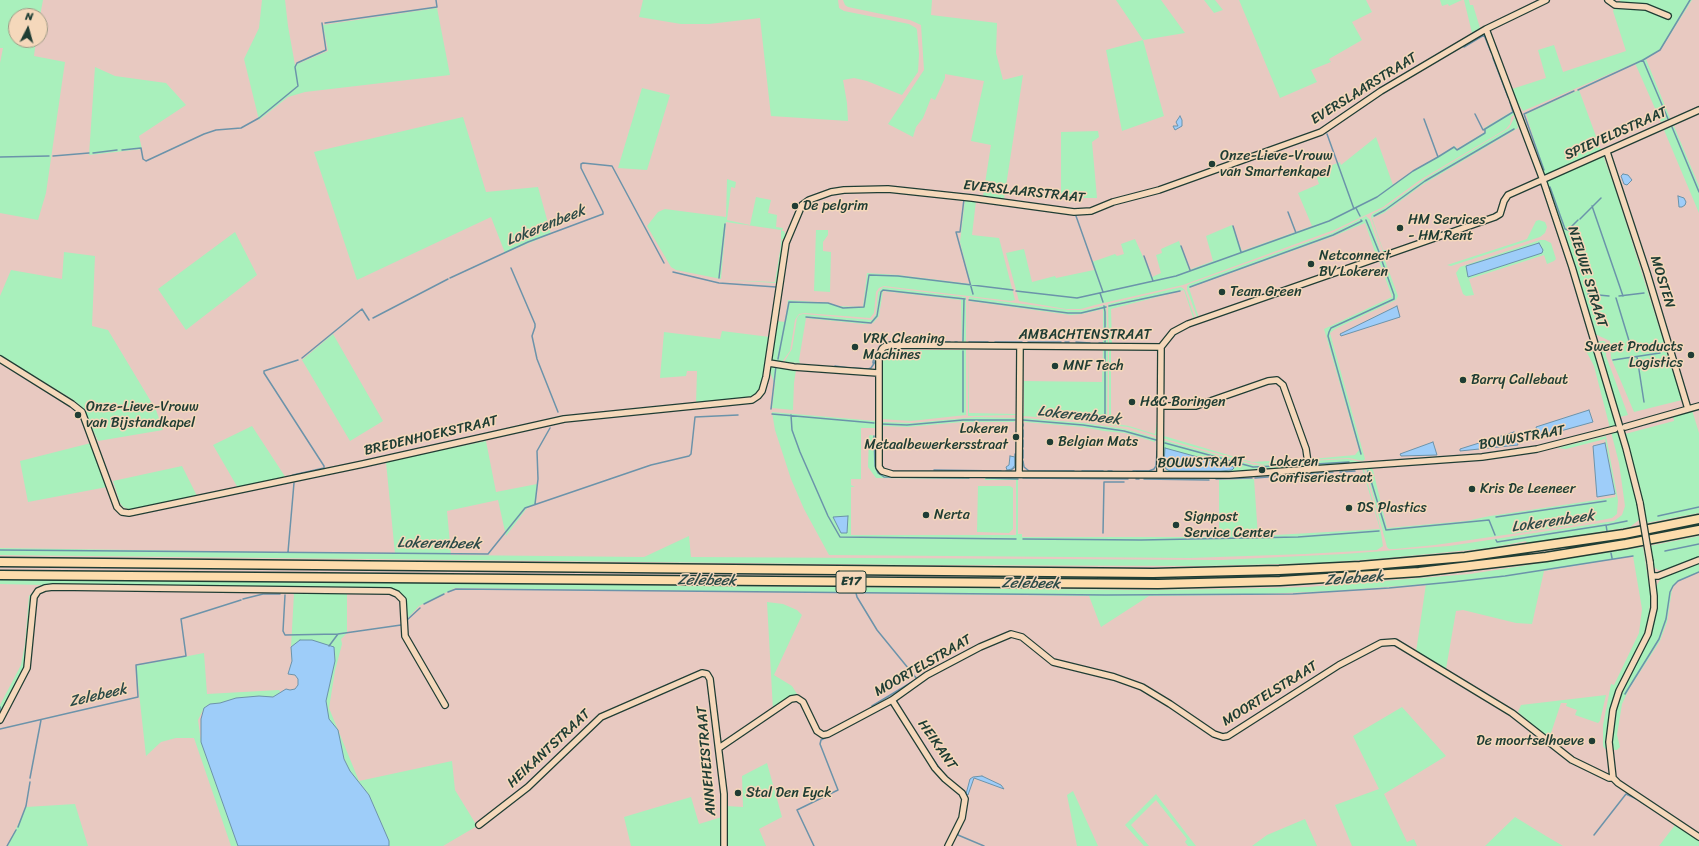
<!DOCTYPE html>
<style>
body{margin:0}
#map{position:relative;width:1699px;height:846px;overflow:hidden;background:#e8c9c1;font-family:Sriracha,sans-serif}
canvas{display:block}
.north{position:absolute;left:8px;top:8px;width:40px;height:40px;box-sizing:border-box;background:#f5d8bb;border:1px solid #9f9a85;border-radius:50%;rotate:6deg;font-size:11px;font-weight:700;line-height:16px;text-align:center;color:#1f3d34}
.north::after{content:'';display:block;margin:auto;width:14px;height:18px;background:#1f3d34;clip-path:polygon(50% 0,100% 100%,50% 72%,0 100%)}
</style>
<div id="map">
<canvas width="1699" height="846"></canvas>
<div class="north">N</div>
</div>
<script>
const ctx = document.querySelector('canvas').getContext('2d');
ctx.lineJoin = 'round';
function fill(path, color) {
  ctx.fillStyle = color;
  ctx.fill(path, 'evenodd');
}
function toPath(rows) {
  const path = new Path2D();
  for (const r of rows) {
    path.moveTo(r[0], r[1]);
    for (let i = 2; i < r.length; i += 2) path.lineTo(r[i], r[i + 1]);
  }
  return path;
}
function strokePath(path, color, width, dash) {
  ctx.strokeStyle = color;
  ctx.lineWidth = width;
  ctx.lineCap = dash ? 'butt' : 'round';
  ctx.setLineDash(dash || []);
  ctx.stroke(path);
}
function label(font, color, halo, rows, align = 'center') {
  ctx.font = font + ' Sriracha,sans-serif';
  ctx.lineWidth = 3;
  ctx.setLineDash([]);
  ctx.textBaseline = 'middle';
  ctx.strokeStyle = halo;
  ctx.fillStyle = color;
  for (const [text, x, y, turn = 0] of rows) {
    ctx.save();
    ctx.translate(x, y);
    ctx.rotate((+turn || 0) * Math.PI / 180);
    ctx.textAlign = isNaN(turn) ? turn : align;
    if (halo) ctx.strokeText(text, 0, 0);
    ctx.fillText(text, 0, 0);
    ctx.restore();
  }
}
const green = toPath([
 [0,0,43,0,40,16,16,16,16,40,36,40,34,56,65,62,46,193,38,220,0,213,0,63,3,48,0,48],
 [262,0,285,0,288,26,295,65,328,51,323,25,437,8,450,75,305,92,288,97,259,120,244,59,259,28],
 [643,0,838,0,839,8,844,11,909,24,916,28,917,30,919,54,918,72,902,95,867,81,854,78,843,80,847,103,848,121,771,116,760,18,709,24,681,24,639,17],
 [843,0,932,0,931,15,997,23,996,53,1003,80,1023,75,1004,199,983,196,991,145,971,141,984,81,945,74,945,78,935,100,931,98,923,118,916,127,913,137,888,124,924,70,921,25,910,20,848,7,845,5],
 [1116,0,1161,0,1185,33,1143,40,1164,116,1122,131,1106,50,1143,40],
 [1204,0,1215,0,1223,10,1214,13],
 [1239,0,1366,0,1372,12,1352,22,1362,40,1329,59,1331,62,1311,70,1317,82,1280,98],
 [1440,0,1462,0,1449,6,1448,4,1442,6],
 [1464,0,1469,0,1470,5,1473,5,1480,28,1472,33],
 [1606,0,1617,2,1621,0,1692,0,1661,49,1646,59,1670,118,1661,122,1635,63,1523,111,1516,100,1512,89,1546,78,1538,50,1554,45,1563,72,1626,51,1613,11,1615,7,1610,6],
 [95,67,115,76,166,83,186,105,139,136,142,149,89,155],
 [642,88,670,95,647,170,618,168],
 [1579,90,1615,188,1682,400,1634,412,1611,358,1610,341,1595,334,1526,114],
 [1513,111,1515,114,1511,117,1510,124,1506,129,1420,180,1383,207,1334,230,1183,285,1095,305,1081,309,1066,309,1019,301,1006,253,1024,249,1032,282,1055,276,1056,278,1094,270,1092,262,1115,254,1117,256,1124,254,1121,244,1135,239,1152,277,1161,273,1156,255,1162,253,1161,249,1179,241,1189,270,1213,261,1206,236,1232,225,1242,251,1312,226,1298,193,1319,184,1315,172,1340,162,1341,165,1376,137,1393,185,1413,171,1455,146,1457,149,1485,132,1484,128],
 [1515,116,1518,128,1422,185,1384,213,1372,218,1383,250,1388,250,1384,252,1383,251,1371,217,1372,214,1384,208,1426,178,1509,128],
 [463,117,486,192,538,187,551,234,505,253,491,217,357,280,314,152],
 [1674,126,1699,186,1699,213,1664,130],
 [1098,131,1099,137,1092,142,1097,198,1061,198,1061,132],
 [727,179,736,182,735,188,731,187,727,220,750,225,756,197,771,200,768,213,777,215,776,227,783,228,782,231,784,231,786,236,785,239,782,239,783,247,777,283,724,280,775,282,781,245,781,230,726,222,721,279,676,270,671,267,647,226,658,212,665,209,726,217],
 [965,200,976,201,972,235,999,238,1015,300,1011,301,884,286,879,288,876,292,874,313,870,318,805,313,799,314,795,320,790,351,782,362,778,362,777,368,796,370,794,383,793,410,772,408,775,384,770,372,777,321,785,322,788,300,829,303,837,306,863,307,867,273,898,275,971,284,960,242],
 [1366,216,1370,220,1381,254,1376,255,1365,223,1334,236,1189,288,1199,318,1197,317,1187,290,1187,286,1189,284,1332,233],
 [1539,220,1545,222,1547,227,1545,233,1540,237,1451,266,1447,265,1527,239,1536,221],
 [816,230,828,230,828,235,823,242,823,251,831,252,830,292,814,291],
 [235,232,257,275,186,330,158,289],
 [1540,240,1545,240,1551,243,1556,259,1554,261,1547,264,1544,255,1469,279,1474,295,1466,296,1463,294,1456,273,1460,267],
 [64,252,95,256,92,326,108,330,156,410,163,430,98,441,82,407,72,399,0,355,0,296,11,270,62,279],
 [1384,258,1398,296,1396,300,1335,329,1330,333,1365,459,1363,461,1349,458,1310,460,1312,459,1355,455,1359,450,1324,329,1392,297,1379,261],
 [883,287,966,297,966,343,962,343,961,300,883,291,879,316,873,323,864,324,806,318,799,360,800,363,784,362,792,349,797,318,799,315,803,314,872,320,876,314,878,292],
 [1181,287,1185,290,1194,316,1194,320,1184,290,1111,309,1112,344,1109,344,1108,304],
 [969,297,1069,310,1084,310,1106,305,1108,344,1103,344,1103,309,1082,314,1071,315,969,301,967,343],
 [722,331,770,337,763,379,761,387,757,394,752,396,735,399,696,404,697,371,687,371,686,376,660,378,664,332,720,339],
 [333,334,383,421,350,441,302,360],
 [1600,341,1604,341,1606,343,1606,356,1628,415,1620,417,1598,342],
 [1588,344,1593,345,1630,470,1636,494,1639,520,1630,527,1527,543,1526,541,1490,548,1388,558,1321,563,1204,566,916,565,0,555,0,548,395,554,386,462,486,441,496,492,537,484,536,504,527,508,506,536,498,500,447,511,451,555,644,557,689,536,691,557,1220,560,1344,554,1449,546,1614,521,1622,515,1625,506,1619,463,1594,366,1585,349],
 [961,348,966,348,966,415,911,421,881,419,881,418,882,418,883,355,885,352,888,350,961,350],
 [968,348,969,413,1017,414,1017,415,968,416],
 [1103,349,1107,349,1108,351,1107,424,1080,420,1022,416,1022,413,1024,413,1024,381,1102,382],
 [1111,349,1111,423,1129,426,1155,434,1157,421,1158,422,1158,436,1128,427,1109,425,1109,352],
 [1692,410,1699,433,1699,513,1646,523,1640,487,1625,434,1674,421,1673,416],
 [772,412,876,421,875,428,861,428,861,479,851,479,851,485,855,487,851,487,851,535,1016,535,1016,480,985,480,985,477,1018,478,1018,534,1022,534,1022,537,1219,537,1219,480,1254,479,1258,536,1380,529,1362,468,1364,470,1380,527,1383,546,1377,550,1305,554,1190,558,829,555,804,509,791,479,775,430],
 [976,417,1015,418,1015,421,1014,422,963,422,908,427,882,426,882,422,884,422,912,423],
 [1024,418,1084,423,1125,429,1156,438,1155,442,1125,433,1104,431,1082,427,1024,422],
 [252,426,286,478,238,488,213,445],
 [870,435,876,436,876,464,882,474,885,475,970,477,969,479,876,478,868,467,869,436],
 [1164,436,1252,462,1305,459,1305,460,1262,464,1249,462,1162,438],
 [1606,436,1618,500,1617,514,1612,518,1574,525,1435,545,1395,549,1389,549,1387,547,1366,469,1371,468,1373,470,1387,528,1466,521,1490,516,1616,497,1605,439,1566,449,1557,448],
 [1163,440,1254,465,1305,462,1300,468,1233,473,1169,473,1163,466],
 [91,443,107,487,28,502,20,461],
 [1348,459,1365,463,1319,467,1314,465,1310,461],
 [182,466,197,496,131,510,123,507,120,503,113,481],
 [978,486,1010,486,1013,488,1013,529,1009,533,977,532],
 [1699,536,1699,558,1665,570,1658,570,1654,567,1649,546],
 [1643,547,1650,592,1650,605,1648,619,1641,644,1616,694,1611,706,1607,729,1607,748,1605,749,1603,746,1603,725,1611,684,1614,685,1639,633,1642,609,1633,556,1544,571,1532,624,1516,623,1463,610,1456,611,1446,669,1416,652,1426,584,1332,591,1239,595,1149,596,1101,627,1089,596,455,588,419,606,406,620,403,598,396,591,64,585,35,592,27,662,0,718,0,705,21,665,25,644,29,596,34,591,44,585,0,584,0,579,1145,590,1224,589,1308,587,1470,574],
 [1699,561,1699,572,1675,583,1672,590,1667,622,1660,641,1629,689,1622,704,1617,735,1620,747,1617,750,1614,750,1612,749,1612,738,1616,710,1627,681,1642,653,1652,628,1656,609,1657,585,1662,577],
 [294,593,347,593,347,633,341,639,342,644,335,671,329,708,359,781,452,761,455,790,477,826,443,846,389,846,389,841,369,795,350,771,326,720,326,701,335,655,292,661,291,647],
 [767,602,783,604,797,610,802,615,774,675,792,686,797,694,773,710],
 [204,653,207,694,279,690,281,693,273,697,259,696,236,698,220,703,210,704,204,708,198,720,201,742,238,846,231,846,194,738,176,738,161,742,146,756,136,666],
 [1606,695,1600,721,1598,723,1575,715,1577,710,1566,706,1567,703,1561,703,1549,739,1518,712,1521,705],
 [1402,707,1446,756,1384,794,1407,842,1414,839,1417,846,1352,846,1335,805,1379,789,1353,736],
 [767,763,782,817,759,829,766,846,726,846,726,806,743,807,742,776],
 [1073,791,1098,846,1077,846,1067,795],
 [1156,794,1196,846,1188,846,1185,842,1187,839,1156,800,1131,825,1149,846,1144,846,1125,825],
 [691,797,699,824,722,817,722,846,631,846,624,817],
 [75,804,88,846,8,846,26,807],
 [1515,817,1546,836,1563,846,1485,846],
 [1305,819,1317,846,1252,846,1267,835],
 [1675,825,1699,840,1699,846,1659,846]
]);
const water = toPath([
 [1180,116,1182,120,1182,126,1175,130,1173,126,1178,126,1176,122,1180,116],
 [1623,174,1628,175,1632,180,1627,185,1624,184,1621,176,1623,174],
 [1678,196,1684,198,1686,202,1685,205,1682,207,1679,207,1678,196],
 [1539,243,1543,250,1542,253,1468,277,1466,266,1539,243],
 [1397,306,1400,317,1344,335,1341,336,1340,334,1397,306],
 [1589,410,1593,422,1539,437,1536,427,1589,410],
 [1514,432,1518,445,1460,451,1460,449,1514,432],
 [1433,442,1437,455,1401,456,1400,454,1433,442],
 [1605,443,1615,494,1597,497,1593,446,1605,443],
 [1165,448,1234,467,1234,468,1232,470,1220,471,1170,471,1166,469,1164,464,1165,448],
 [1010,456,1015,457,1015,465,1012,469,1007,470,1006,467,1009,465,1010,456],
 [848,516,847,533,841,533,833,517,848,516],
 [300,640,312,640,334,647,335,661,326,701,329,719,338,730,344,759,350,771,369,795,389,841,389,846,238,846,201,742,201,719,204,708,210,704,220,703,236,698,259,696,273,697,286,689,290,690,295,689,298,685,298,679,295,675,288,674,292,661,291,647,300,640],
 [982,776,1001,785,1004,789,974,778,968,795,966,794,970,779,973,777,982,776]
]);
const stream = toPath([
 [325,23,437,7,436,0],
 [1464,47,1484,35,1491,52],
 [1493,58,1508,97],
 [1578,90,1643,60],
 [1475,114,1483,130,1485,129],
 [1424,119,1438,157],
 [1668,119,1643,60,1660,50,1690,0],
 [1672,127,1699,192],
 [1327,134,1354,209],
 [122,150,141,148,143,159,146,161,204,134,216,130,241,128,259,118,298,86,295,67,297,63,326,50,322,23],
 [93,153,117,150],
 [53,156,89,153],
 [0,157,49,156],
 [1544,170,1524,114,1574,91],
 [1550,187,1565,229,1568,230,1578,220],
 [964,199,960,232,956,232,973,294],
 [1592,206,1623,296],
 [1356,208,1360,216],
 [1288,212,1296,233],
 [1076,216,1103,292],
 [1374,216,1385,210,1425,181,1514,129],
 [1580,219,1601,198],
 [1366,220,1379,252],
 [1233,226,1241,252],
 [1181,246,1190,270],
 [1144,256,1153,281],
 [511,268,535,324,535,327,532,336,537,359,558,412],
 [673,272,719,283,776,287],
 [450,278,528,242,603,214,603,212,581,168,581,164,583,163,612,166,664,263],
 [719,278,725,224],
 [1190,287,1333,235,1362,221,1361,220],
 [1016,291,1077,298,1176,276,1329,221,1377,197,1413,171,1438,157,1454,147,1457,150,1485,133,1485,129,1513,112,1510,102],
 [1100,293,1103,302],
 [1588,294,1609,296],
 [1619,296,1644,293],
 [1616,298,1630,344],
 [969,300,1068,313,1081,313,1106,307],
 [1104,306,1105,312,1105,342],
 [1109,306,1180,291],
 [806,317,871,323,877,316,881,292,883,290,965,299],
 [373,318,448,279],
 [963,341,964,299],
 [909,342,920,342],
 [926,342,934,342],
 [940,342,950,342],
 [955,342,957,342],
 [969,342,988,342],
 [995,342,1022,342],
 [1028,342,1061,342],
 [1065,342,1069,342],
 [1076,342,1090,343],
 [1099,343,1103,343],
 [880,346,884,343,895,341],
 [1105,351,1105,422],
 [1637,357,1644,402],
 [302,358,362,309,369,320],
 [778,359,789,302,828,303,843,308,864,307,869,275,898,276,1013,290],
 [1613,360,1660,353],
 [873,363,874,351],
 [835,366,849,368],
 [853,368,868,369,871,368,875,362,875,352],
 [771,409,776,366],
 [963,412,963,351],
 [772,414,874,423],
 [791,415,792,430,800,452,828,516,840,537,1016,539],
 [1023,420,1083,425,1124,431,1156,440],
 [882,424,907,425,963,420,1015,420],
 [1023,424,1023,426],
 [1023,430,1023,437],
 [874,436,875,466,878,473,884,477,969,478],
 [1165,443,1253,467,1301,465],
 [1023,447,1023,440],
 [1023,450,1023,458],
 [1361,454,1328,336,1329,332,1331,328,1394,299,1394,295,1382,261],
 [1023,461,1024,467,1029,471,1074,471],
 [1316,464,1349,462],
 [934,470,1001,471],
 [1006,471,1010,471,1015,467,1015,454],
 [1082,471,1103,471],
 [1108,471,1112,471],
 [1133,471,1149,471,1154,469,1156,466,1157,451],
 [1368,471,1386,530,1489,520,1495,535],
 [1340,472,1355,471],
 [293,475,324,468,324,466,264,373,264,371,298,360],
 [986,478,1018,479],
 [1023,478,1128,479],
 [1255,478,1333,472],
 [1136,479,1139,479],
 [1144,479,1209,480],
 [1216,479,1252,478],
 [535,504,538,479,537,451,550,428],
 [1658,516,1699,507],
 [1496,517,1606,501],
 [1607,525,1627,521],
 [1103,533,1104,482,1124,482],
 [1023,539,1141,540,1298,537,1379,531],
 [1496,540,1497,542,1606,525,1607,531],
 [0,550,488,554,525,508,651,465,689,456,691,454,695,417,738,415],
 [1665,551,1699,544],
 [288,552,294,483],
 [1611,553,1612,558],
 [448,592,456,589,1106,595,1293,594,1389,588,1452,582,1505,576,1633,556],
 [856,593,857,597,877,630,917,679,872,706,873,707],
 [285,595,283,631,285,635,338,634],
 [243,599,263,594,280,594],
 [424,604,444,594],
 [407,620,420,608],
 [329,646,338,634,401,625],
 [1625,694,1659,639,1666,619,1670,592,1673,586,1678,581,1699,572],
 [897,699,897,702,903,712],
 [0,707,0,711],
 [0,729,138,697,136,665,186,656,181,619,241,600],
 [928,752,942,772],
 [30,778,41,720],
 [1641,802,1650,807],
 [965,815,967,801],
 [18,827,26,806,30,782],
 [958,831,958,835,984,846],
 [1594,835,1626,794,1639,800],
 [7,846,16,830],
 [814,846,797,810,838,790,820,744,821,740,842,729]
]);
const minor = toPath([
 [1608,0,1615,5,1646,7,1668,16],
 [1486,29,1543,180,1572,267,1626,448,1640,503],
 [1607,152,1647,273,1688,409],
 [1161,347,891,345,884,347,882,349,879,356,879,467,882,471,892,474,1229,475,1482,457,1537,449,1615,429],
 [1161,347,1173,332,1188,324,1495,217,1500,214,1504,201,1508,195,1699,110],
 [0,359,72,404,82,412,117,507,122,512,129,513,363,464,564,419,752,400,758,396,762,391,766,377,786,243,802,205,809,200,831,192,844,190,888,189,972,198,1074,212,1091,211,1113,202,1159,190,1321,132,1381,91,1486,29,1546,0],
 [769,363,794,367,878,373],
 [1161,406,1196,406,1268,381,1277,380,1283,385,1306,449,1309,470],
 [1625,427,1699,406],
 [1019,474,1020,346],
 [1160,475,1161,347],
 [1650,562,1654,596,1654,608,1648,634,1619,691,1613,710,1609,742,1613,778,1618,783,1699,837],
 [1653,576,1658,576,1699,560],
 [892,700,935,768,945,779,962,793,965,799,962,818,948,846],
 [0,720,27,668,34,597,38,591,45,588,53,587,390,591,397,594,403,600,405,636,445,705],
 [719,748,791,699,797,698,803,702,817,731,823,735,828,734,892,700,927,675,980,647,1011,634,1022,637,1053,662,1114,677,1142,687,1170,704,1214,734,1223,737,1228,736,1339,665,1381,643,1395,642,1512,713,1572,760,1609,778,1613,778],
 [479,825,528,787,601,717,702,673,707,674,710,679,724,794,724,846]
]);
const highway = toPath([
 [0,562,1153,573,1279,570,1360,566,1465,557,1624,534,1699,519],
 [0,575,1158,584,1280,581,1419,572,1546,557,1626,544,1699,530]
]);
const minorBridge = toPath([
 [1640,503,1650,562]
]);
const markers = [
 [1212,164,4,"#1f3d34"],
 [795,206,4,"#1f3d34"],
 [1400,228,4,"#1f3d34"],
 [1311,264,4,"#1f3d34"],
 [1222,292,4,"#1f3d34"],
 [855,347,4,"#1f3d34"],
 [1691,355,4,"#1f3d34"],
 [1055,366,4,"#1f3d34"],
 [1463,380,4,"#1f3d34"],
 [1132,402,4,"#1f3d34"],
 [78,415,4,"#1f3d34"],
 [1016,437,4,"#1f3d34"],
 [1050,442,4,"#1f3d34"],
 [1262,470,4,"#1f3d34"],
 [1472,489,4,"#1f3d34"],
 [1349,508,4,"#1f3d34"],
 [926,515,4,"#1f3d34"],
 [1176,525,4,"#1f3d34"],
 [1592,741,4,"#1f3d34"],
 [738,793,4,"#1f3d34"]
];
const shields = [
 [851,582,30]
];
const shieldNames = [
 ["E17",851,582]
];
const streetNames = [
 ["EVERSLAARSTRAAT",1364,89,-32],
 ["SPIEVELDSTRAAT",1616,134,-24],
 ["EVERSLAARSTRAAT",1024,192,6],
 ["NIEUWE STRAAT",1587,277,73],
 ["MOSTEN",1662,282,73],
 ["AMBACHTENSTRAAT",1085,335],
 ["BREDENHOEKSTRAAT",431,436,-13],
 ["BOUWSTRAAT",1522,438,-10],
 ["BOUWSTRAAT",1201,463,-1],
 ["MOORTELSTRAAT",923,666,-30],
 ["MOORTELSTRAAT",1270,694,-32],
 ["HEIKANT",937,745,55],
 ["HEIKANTSTRAAT",549,749,-43],
 ["ANNEHEISTRAAT",707,761,-95]
];
const poiNames = [
 ["Onze-Lieve-Vrouw",1220,156],
 ["van Smartenkapel",1220,172],
 ["De pelgrim",803,206],
 ["HM Services",1408,220],
 ["- HM Rent",1408,236],
 ["Netconnect",1319,256],
 ["BV Lokeren",1319,272],
 ["Team Green",1230,292],
 ["VRK Cleaning",863,339],
 ["Machines",863,355],
 ["Sweet Products",1683,347,"right"],
 ["Logistics",1683,363,"right"],
 ["MNF Tech",1063,366],
 ["Barry Callebaut",1471,380],
 ["H&C Boringen",1140,402],
 ["Onze-Lieve-Vrouw",86,407],
 ["van Bijstandkapel",86,423],
 ["Lokeren",1008,429,"right"],
 ["Metaalbewerkersstraat",1008,445,"right"],
 ["Belgian Mats",1058,442],
 ["Lokeren",1270,462],
 ["Confiseriestraat",1270,478],
 ["Kris De Leeneer",1480,489],
 ["DS Plastics",1357,508],
 ["Nerta",934,515],
 ["Signpost",1184,517],
 ["Service Center",1184,533],
 ["De moortselhoeve",1584,741,"right"],
 ["Stal Den Eyck",746,793]
];
const waterNames = [
 ["Lokerenbeek",546,226,-22],
 ["Lokerenbeek",1079,416,6],
 ["Lokerenbeek",1553,522,-8],
 ["Lokerenbeek",439,544,1],
 ["Zelebeek",1354,579,-4],
 ["Zelebeek",707,581,1],
 ["Zelebeek",1031,584,1],
 ["Zelebeek",98,696,-13]
];
fill(green, '#a9f0bc');
fill(water, '#9ecdf9');
strokePath(water, '#6b93aa', 1);
strokePath(stream, '#6b93aa', 1.5);
strokePath(minor, '#1f3d34', 8);
strokePath(highway, '#1f3d34', 11);
strokePath(minor, '#f5d8bb', 5.5);
strokePath(highway, '#fddcac', 8);
strokePath(minorBridge, '#1f3d34', 8, []);
strokePath(minorBridge, '#f5d8bb', 5.5);
for (const [x, y, r, color] of markers) {
  const dot = new Path2D();
  dot.arc(x, y, r, 0, 2 * Math.PI);
  ctx.fillStyle = color;
  ctx.fill(dot);
  strokePath(dot, '#f5d8bb', 1.5);
}
for (const [x, y, w] of shields) {
  const box = new Path2D();
  box.roundRect(x - w / 2, y - 11, w, 22, 3);
  ctx.fillStyle = '#f5d8bb';
  ctx.fill(box);
  strokePath(box, '#1f3d34', 1);
}
label('bold 13px', '#1f3d34', null, shieldNames);
label('14px', '#1f3d34', '#f5d8bb', streetNames);
label('14px', '#1f3d34', '#f5d8bb', poiNames, 'left');
label('italic 15px', '#2c4b48', '#f5d8bb', waterNames);
</script>
